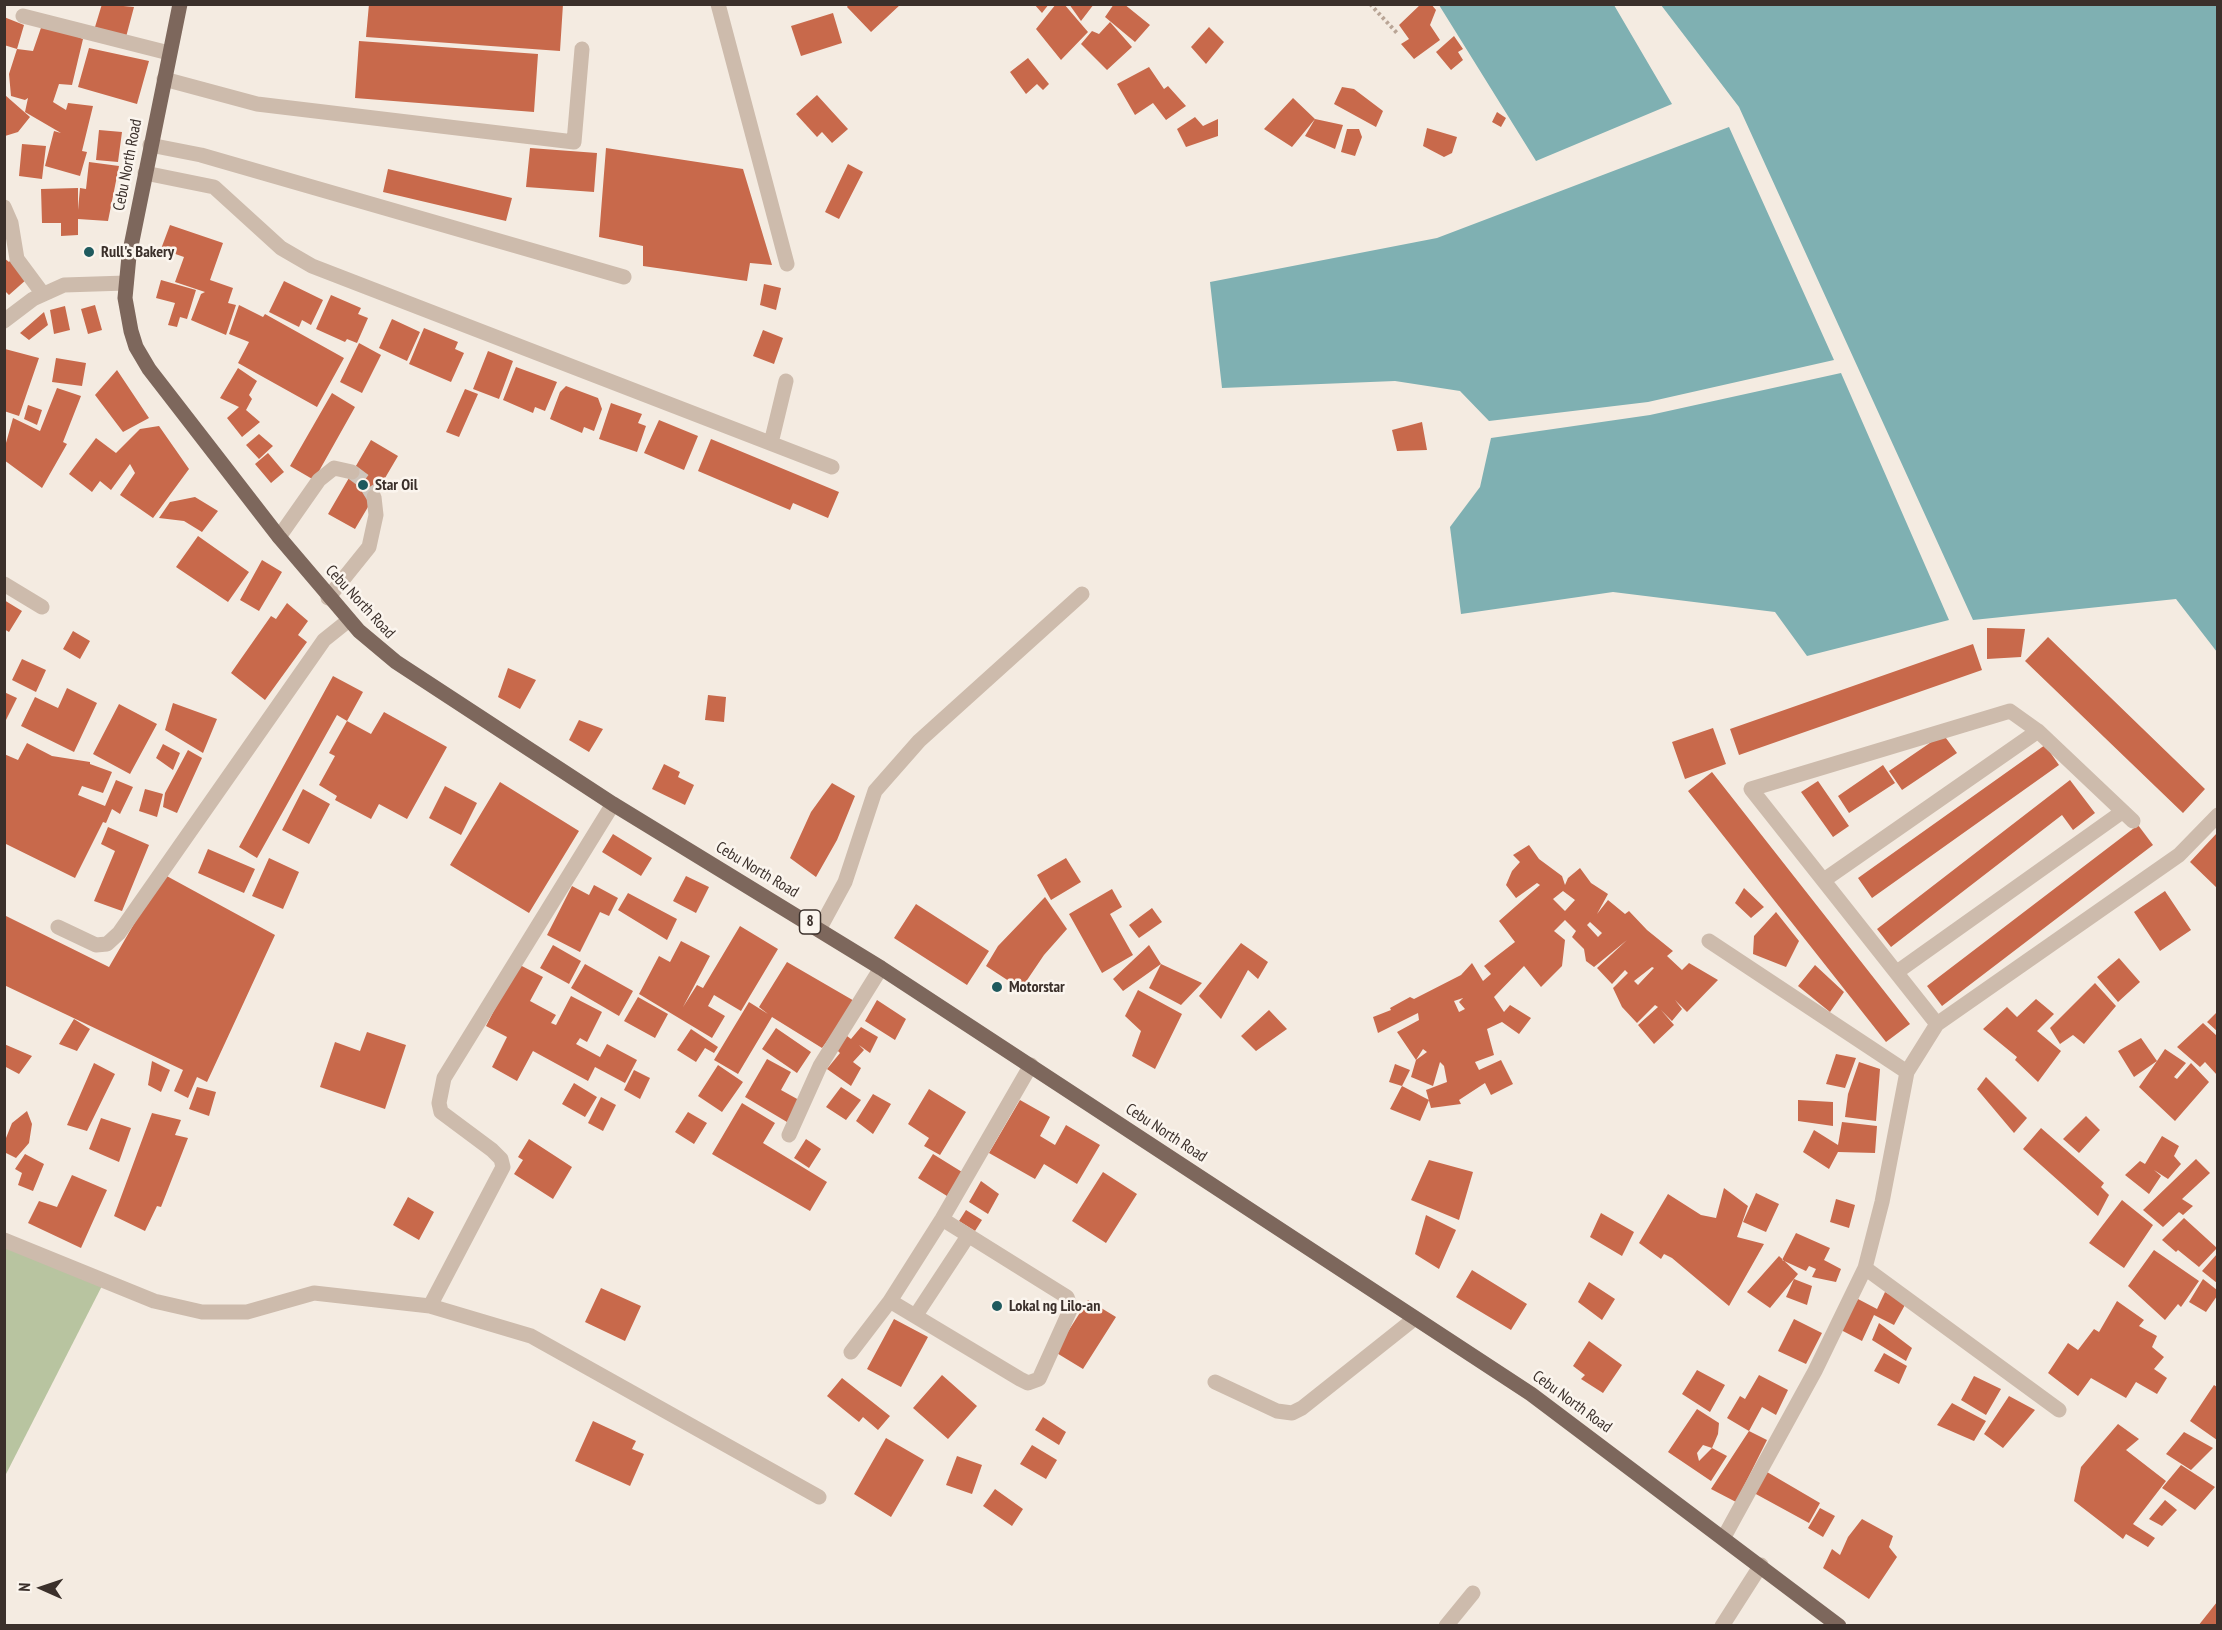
<!DOCTYPE html>
<style>
body{margin:0}
#map{position:relative;width:2222px;height:1630px;overflow:hidden;background:#f4ebe1;font-family:"PT Sans Narrow",sans-serif}
canvas{display:block}
.frame{position:absolute;inset:0;border:6px solid #3b302b;pointer-events:none}
.north{position:absolute;left:12px;top:1558px;width:60px;height:60px;-webkit-text-stroke:4px #fbf5ee;paint-order:stroke;rotate:273deg;font-size:16px;font-weight:700;line-height:24px;text-align:center;color:#3b302b}
.north::after{content:'';display:block;margin:auto;width:21px;height:27px;background:#3b302b;clip-path:polygon(50% 0,100% 100%,50% 72%,0 100%)}
</style>
<div id="map">
<canvas width="2222" height="1630"></canvas>
<div class="frame"></div>
<div class="north">N</div>
</div>
<script>
const ctx = document.querySelector('canvas').getContext('2d');
ctx.lineJoin = 'round';
function fill(path, color) {
  ctx.fillStyle = color;
  ctx.fill(path, 'evenodd');
}
function toPath(rows) {
  const path = new Path2D();
  for (const r of rows) {
    path.moveTo(r[0], r[1]);
    for (let i = 2; i < r.length; i += 2) path.lineTo(r[i], r[i + 1]);
  }
  return path;
}
function strokePath(path, color, width, dash) {
  ctx.strokeStyle = color;
  ctx.lineWidth = width;
  ctx.lineCap = dash ? 'butt' : 'round';
  ctx.setLineDash(dash || []);
  ctx.stroke(path);
}
function label(font, color, halo, rows, align = 'center') {
  ctx.font = font + ' "PT Sans Narrow",sans-serif';
  ctx.lineWidth = 5;
  ctx.setLineDash([]);
  ctx.textBaseline = 'middle';
  ctx.strokeStyle = halo;
  ctx.fillStyle = color;
  for (const [text, x, y, turn = 0] of rows) {
    ctx.save();
    ctx.translate(x, y);
    ctx.rotate((+turn || 0) * Math.PI / 180);
    ctx.textAlign = isNaN(turn) ? turn : align;
    if (halo) ctx.strokeText(text, 0, 0);
    ctx.fillText(text, 0, 0);
    ctx.restore();
  }
}
const green = toPath([
 [5,1239,105,1280,5,1476]
]);
const water = toPath([
 [1439,5,1614,5,1672,104,1536,161],
 [1661,5,2217,5,2217,652,2176,599,1973,620,1739,107],
 [1729,127,1834,360,1648,402,1489,421,1460,391,1395,381,1222,388,1210,282,1437,238],
 [1841,373,1949,620,1807,656,1775,612,1613,592,1461,614,1450,527,1480,487,1491,438,1650,415]
]);
const building = toPath([
 [102,4,134,7,126,37,95,27],
 [369,4,563,4,560,51,366,37],
 [849,4,901,4,871,32,847,7],
 [1034,4,1049,4,1042,13],
 [1056,4,1064,4,1088,32,1061,60,1036,29],
 [1069,4,1094,4,1081,21],
 [1114,4,1124,4,1150,25,1135,42,1105,17],
 [1421,4,1431,4,1436,10,1430,25,1440,40,1414,59,1401,44,1409,39,1399,25],
 [833,13,842,43,801,56,791,26],
 [4,17,24,25,17,49,4,45],
 [43,22,83,39,72,85,59,84,53,102,66,110,68,103,93,106,82,151,87,152,80,176,45,166,54,131,61,133,25,112,28,98,25,100,11,96,9,74,17,49,33,51],
 [1110,22,1132,47,1107,70,1081,44,1092,31,1099,34],
 [1209,27,1224,42,1206,64,1191,47],
 [1454,36,1463,49,1458,52,1463,60,1451,70,1436,52],
 [359,41,538,54,534,112,355,98],
 [89,48,149,61,137,104,78,87],
 [1028,58,1049,84,1043,90,1037,84,1026,94,1010,72],
 [1149,67,1164,89,1168,86,1186,106,1166,120,1153,103,1135,115,1117,84],
 [1342,87,1354,89,1383,111,1376,127,1334,104],
 [5,95,30,117,18,132,5,136],
 [817,95,848,129,832,143,822,132,817,137,796,114],
 [1293,98,1315,119,1292,147,1264,129],
 [1497,112,1506,118,1501,127,1492,122],
 [1195,117,1203,126,1218,119,1218,136,1186,147,1177,129],
 [1315,119,1343,125,1335,149,1305,136],
 [1427,128,1457,137,1452,153,1444,157,1423,146],
 [1347,129,1359,129,1362,137,1355,156,1341,152],
 [99,130,122,132,118,162,96,160],
 [22,144,46,146,42,179,19,176],
 [530,148,597,153,594,192,526,187],
 [606,148,743,169,772,265,750,263,747,281,643,266,643,246,599,237],
 [89,162,119,166,108,221,78,219,78,235,61,236,61,223,42,223,41,189,78,188,78,210,80,188,86,189],
 [848,164,863,172,839,219,825,212],
 [388,169,512,198,506,221,383,192],
 [170,225,223,243,210,280,233,288,228,303,236,305,226,335,191,320,201,294,205,292,175,282,184,257,161,249],
 [4,258,9,262,11,260,27,279,9,295,4,290],
 [161,280,196,290,187,319,180,317,177,327,168,325,175,303,156,298],
 [284,281,323,300,311,325,302,320,299,327,269,312],
 [764,284,781,288,776,310,760,305],
 [331,295,361,308,358,314,368,318,357,343,347,339,345,342,316,329],
 [95,305,102,330,88,334,81,309],
 [239,305,263,317,265,314,344,358,317,407,238,363,249,342,229,334],
 [65,306,70,330,54,334,50,310],
 [44,312,48,325,29,340,20,333],
 [392,319,420,332,407,361,379,348],
 [424,328,458,342,455,349,464,353,451,382,409,364],
 [763,330,783,338,774,364,753,356],
 [359,343,381,355,362,393,340,382],
 [5,349,39,358,19,416,4,411],
 [488,351,513,361,499,399,473,389],
 [56,358,86,363,82,386,52,382],
 [516,367,557,382,545,411,535,407,533,413,503,400],
 [238,368,257,381,249,395,252,399,246,410,260,422,242,437,227,418,239,407,220,398],
 [117,370,149,418,123,432,95,395],
 [566,386,598,398,602,409,594,431,584,427,582,433,550,419,560,392],
 [57,388,81,396,63,442,67,444,42,488,4,460,4,450,13,418,40,431],
 [465,389,478,394,459,437,446,432],
 [332,393,355,407,314,480,290,466],
 [611,403,642,414,638,423,646,426,637,452,599,439],
 [28,405,42,410,37,425,24,419],
 [659,420,698,436,684,470,644,453],
 [1422,422,1427,450,1397,451,1392,430],
 [159,426,189,469,153,518,120,495,135,473,130,464,111,490,100,481,92,492,69,474,96,438,116,453,140,429],
 [259,434,273,446,259,459,246,445],
 [711,439,839,492,828,518,793,503,790,510,698,471],
 [371,440,398,456,355,529,328,514],
 [268,453,284,472,271,483,255,464],
 [195,497,218,511,202,532,184,521,159,518,170,502],
 [198,536,249,572,228,602,176,567],
 [262,560,282,572,259,611,240,600],
 [4,600,22,611,9,632,4,629],
 [287,603,308,621,298,635,307,642,265,700,231,673,271,616,276,619],
 [1987,628,2025,629,2021,657,1987,659],
 [73,631,90,641,80,659,63,649],
 [2048,637,2205,789,2183,813,2025,661],
 [1973,644,1982,670,1739,755,1730,729],
 [22,659,46,670,36,692,12,680],
 [508,668,536,680,520,709,498,697],
 [333,676,363,692,347,721,337,715,257,858,239,847],
 [67,688,97,703,74,752,21,726,35,697,58,708],
 [4,692,17,698,6,720,4,719],
 [708,695,726,697,724,722,705,720],
 [173,703,217,719,203,753,165,730],
 [119,704,157,724,130,774,93,754],
 [384,712,447,747,407,819,379,804,371,819,335,800,337,796,319,785,335,756,329,753,347,721,371,734],
 [579,720,603,729,589,752,569,740],
 [1713,728,1726,764,1685,779,1672,742],
 [1943,734,1957,753,1902,790,1889,771],
 [27,743,52,756,90,762,90,764,112,772,103,793,82,786,78,795,105,806,116,780,133,787,120,814,112,809,106,823,103,822,75,878,6,844,4,847,4,754,18,760],
 [163,744,180,753,173,770,156,758],
 [2045,745,2059,765,1872,898,1858,878],
 [188,750,202,758,177,813,163,807,165,793],
 [664,764,680,772,678,777,694,785,685,805,652,789],
 [1883,765,1895,783,1849,813,1838,796],
 [1712,772,1910,1024,1886,1042,1688,791],
 [2070,780,2095,813,2073,830,2062,815,1891,947,1877,929],
 [1818,781,1849,826,1833,837,1801,792],
 [500,782,579,831,529,913,450,865],
 [832,783,855,796,837,840,816,877,790,858,811,812],
 [445,786,477,803,461,835,429,818],
 [145,789,163,794,157,817,139,811],
 [303,789,330,804,309,844,282,830],
 [2138,825,2153,845,1942,1006,1927,986],
 [108,827,149,845,122,911,94,901,115,851,101,844],
 [2217,833,2217,888,2190,862],
 [613,834,652,858,641,876,602,852],
 [1529,845,1539,859,1562,876,1565,885,1568,878,1580,868,1591,883,1608,894,1597,914,1608,900,1625,914,1629,911,1647,930,1673,951,1667,956,1682,970,1689,963,1718,980,1687,1012,1675,1000,1682,1009,1672,1021,1661,1010,1674,1025,1654,1044,1638,1025,1658,1007,1655,1005,1637,1023,1622,1007,1613,988,1628,973,1625,970,1612,984,1597,968,1627,940,1594,967,1586,961,1584,949,1572,937,1576,931,1565,920,1554,931,1565,940,1562,966,1541,987,1524,966,1494,997,1504,1012,1510,1005,1531,1018,1519,1034,1502,1022,1487,1029,1494,1055,1475,1062,1479,1070,1501,1060,1513,1084,1491,1095,1485,1083,1459,1100,1461,1104,1431,1108,1426,1090,1447,1082,1444,1066,1440,1062,1433,1086,1411,1077,1416,1060,1427,1052,1423,1049,1416,1060,1397,1032,1419,1020,1418,1013,1378,1033,1373,1017,1391,1010,1390,1008,1410,997,1414,999,1461,975,1472,963,1483,981,1491,974,1484,966,1515,942,1499,921,1540,885,1537,883,1516,898,1506,885,1512,871,1520,862,1513,855],
 [1563,891,1575,900,1565,911,1553,899],
 [1590,922,1602,933,1598,937,1587,925],
 [1652,967,1654,968,1638,985,1634,981],
 [1463,998,1459,1002,1465,1009,1459,1012,1454,1001],
 [208,849,255,869,244,893,198,873],
 [269,858,299,872,283,909,252,896],
 [1066,858,1081,882,1051,900,1037,875],
 [163,874,275,935,207,1082,197,1077,188,1098,174,1091,183,1070,4,985,4,915,109,967],
 [686,876,709,887,696,913,673,901],
 [594,885,618,898,609,916,600,912,580,952,547,935,572,886,589,895],
 [1744,888,1764,907,1751,918,1735,903],
 [1112,889,1122,907,1110,914,1133,955,1102,973,1069,914],
 [2165,891,2191,930,2160,951,2134,912],
 [628,893,677,919,667,940,618,910],
 [1045,897,1067,929,1044,955,1021,989,986,966,998,946],
 [916,904,989,951,967,985,894,938],
 [1152,908,1162,922,1139,938,1129,925],
 [1776,912,1799,941,1786,967,1753,954,1754,936],
 [740,926,778,949,741,1011,714,995,708,1006,725,1016,712,1038,639,994,659,956,670,962,681,941,710,956,683,1007,697,985,703,988],
 [1241,943,1268,962,1258,979,1248,970,1221,1019,1199,996],
 [553,945,581,961,569,984,540,968],
 [1149,945,1161,964,1123,991,1113,979],
 [2119,958,2140,982,2118,1002,2097,977],
 [787,962,856,1002,822,1048,772,1017,738,1074,714,1060,749,1002,768,1014,759,1007],
 [518,964,543,977,530,1001,556,1015,551,1023,556,1025,571,996,602,1012,587,1042,580,1038,576,1044,600,1057,607,1044,637,1060,625,1083,595,1067,588,1081,533,1051,517,1081,492,1067,507,1037,486,1026],
 [585,964,633,991,619,1016,571,988],
 [1161,964,1202,983,1181,1005,1149,988],
 [1815,965,1844,992,1830,1012,1798,986],
 [2095,983,2116,1006,2084,1044,2073,1035,2060,1044,2050,1028],
 [1138,990,1182,1014,1155,1069,1132,1056,1141,1031,1125,1016],
 [638,997,668,1014,655,1038,624,1021],
 [2036,999,2054,1014,2037,1031,2061,1051,2038,1082,2015,1060,2017,1057,1983,1029,2007,1007,2017,1017],
 [877,1000,906,1019,895,1040,865,1021],
 [1269,1010,1287,1029,1256,1051,1241,1036],
 [2217,1012,2217,1031,2207,1022],
 [74,1019,90,1029,77,1051,59,1044],
 [2203,1023,2217,1036,2217,1075,2205,1062,2200,1067,2177,1047],
 [861,1027,878,1037,870,1053,859,1045,864,1050,853,1062,861,1068,851,1086,827,1069,840,1053,837,1050,847,1036,851,1039],
 [776,1028,811,1052,797,1073,762,1049],
 [691,1029,718,1047,714,1053,705,1048,696,1062,677,1050],
 [367,1032,406,1045,385,1109,320,1087,335,1042,360,1051],
 [2141,1038,2157,1061,2165,1049,2186,1063,2174,1077,2177,1079,2191,1063,2209,1082,2175,1121,2139,1087,2157,1061,2134,1077,2118,1051],
 [4,1044,32,1056,19,1074,4,1066],
 [1836,1054,1856,1058,1845,1088,1826,1084],
 [767,1059,791,1072,781,1090,799,1100,787,1122,745,1097],
 [152,1061,170,1070,161,1092,148,1085],
 [1859,1062,1880,1069,1876,1121,1845,1117,1848,1094],
 [94,1063,115,1074,87,1131,67,1125],
 [1395,1064,1410,1070,1402,1086,1389,1082],
 [718,1065,743,1082,722,1112,698,1096],
 [634,1070,650,1078,640,1099,624,1090],
 [1986,1077,2027,1118,2014,1133,1977,1089],
 [574,1083,597,1097,585,1117,562,1104],
 [1402,1086,1429,1100,1420,1121,1390,1109],
 [197,1087,216,1092,209,1116,189,1109],
 [841,1087,861,1100,846,1120,826,1107],
 [929,1089,966,1112,940,1155,924,1146,929,1138,908,1124],
 [873,1094,891,1104,873,1134,856,1121],
 [601,1097,616,1105,603,1131,588,1123],
 [1020,1100,1050,1117,1040,1136,1055,1145,1066,1125,1100,1145,1077,1184,1044,1164,1035,1179,989,1153],
 [1798,1100,1833,1102,1833,1126,1798,1121],
 [742,1103,775,1123,763,1143,827,1182,810,1211,712,1154],
 [27,1111,32,1124,29,1143,16,1158,4,1152,4,1143,12,1123],
 [688,1112,707,1123,694,1144,675,1132],
 [152,1113,181,1120,175,1135,188,1138,161,1207,157,1206,145,1231,114,1216],
 [2086,1116,2100,1130,2079,1153,2063,1139],
 [101,1118,131,1128,119,1162,89,1149],
 [1842,1122,1877,1126,1875,1153,1838,1152,1829,1169,1803,1152,1814,1130,1838,1145],
 [2041,1128,2104,1183,2101,1187,2109,1195,2098,1216,2023,1149],
 [2162,1136,2179,1146,2174,1156,2181,1164,2168,1179,2154,1170,2161,1176,2149,1194,2125,1175,2140,1161,2145,1164],
 [529,1139,572,1167,553,1199,514,1174,523,1160,518,1157],
 [806,1139,821,1149,809,1168,794,1158],
 [25,1154,44,1164,33,1191,18,1185,22,1173,15,1169],
 [933,1154,962,1172,947,1196,918,1178],
 [2196,1159,2210,1173,2182,1199,2193,1206,2183,1215,2179,1212,2163,1227,2143,1210],
 [1429,1160,1473,1172,1459,1220,1411,1200],
 [1103,1172,1137,1194,1106,1243,1072,1221],
 [72,1175,107,1190,81,1248,28,1223,39,1201,57,1207],
 [981,1181,999,1194,988,1214,969,1202],
 [1724,1188,1748,1206,1737,1237,1764,1244,1729,1306,1672,1258,1664,1254,1661,1259,1639,1243,1668,1194,1701,1215,1716,1218],
 [1756,1193,1779,1204,1766,1232,1743,1222],
 [408,1197,434,1212,419,1240,393,1225],
 [1836,1199,1855,1205,1849,1228,1830,1222],
 [2122,1200,2153,1225,2124,1268,2089,1243],
 [966,1210,982,1220,975,1231,959,1221],
 [1601,1213,1634,1232,1622,1256,1590,1237],
 [1426,1215,1456,1230,1439,1269,1415,1254],
 [2184,1218,2217,1248,2199,1267,2178,1250,2176,1252,2162,1240],
 [1796,1233,1830,1248,1824,1260,1841,1269,1836,1282,1812,1277,1816,1269,1809,1266,1806,1271,1782,1260],
 [2154,1250,2199,1281,2181,1307,2178,1304,2165,1320,2128,1286],
 [2217,1254,2217,1283,2202,1271],
 [1779,1256,1798,1274,1770,1308,1747,1292],
 [1472,1270,1527,1304,1511,1330,1456,1297],
 [1794,1279,1812,1286,1807,1305,1786,1297],
 [2203,1279,2217,1290,2217,1296,2206,1312,2189,1302],
 [1589,1282,1615,1299,1602,1320,1578,1302],
 [601,1288,641,1306,625,1341,585,1322],
 [1885,1292,1906,1303,1894,1325,1874,1315,1862,1341,1841,1330,1858,1299,1877,1309],
 [1088,1300,1116,1317,1083,1369,1055,1352],
 [2117,1301,2144,1320,2139,1326,2157,1336,2152,1347,2164,1357,2154,1369,2167,1378,2157,1394,2136,1382,2126,1398,2091,1378,2078,1396,2048,1373,2068,1343,2078,1350,2094,1329,2099,1332],
 [894,1319,928,1337,901,1387,867,1369],
 [1794,1319,1822,1333,1806,1364,1778,1351],
 [1879,1323,1912,1348,1906,1361,1872,1340],
 [1589,1341,1622,1365,1603,1393,1581,1379,1585,1375,1573,1366],
 [1884,1353,1907,1366,1899,1384,1874,1371],
 [1697,1370,1725,1385,1710,1412,1682,1394],
 [942,1375,977,1406,948,1439,913,1408],
 [1759,1375,1788,1390,1776,1415,1762,1407,1749,1431,1767,1440,1736,1502,1711,1489,1749,1431,1727,1418,1740,1396,1745,1399],
 [1974,1376,2001,1389,1986,1415,1961,1400],
 [842,1378,890,1416,878,1430,863,1417,859,1422,827,1396],
 [2214,1385,2217,1387,2217,1440,2190,1421],
 [2009,1396,2035,1410,2003,1448,1984,1434],
 [1952,1403,1986,1421,1974,1441,1937,1425],
 [1697,1409,1719,1423,1718,1434,1712,1448,1703,1445,1697,1453,1699,1461,1712,1448,1727,1456,1711,1481,1668,1452],
 [1043,1417,1066,1432,1059,1445,1035,1430],
 [593,1421,636,1441,632,1449,644,1454,630,1486,575,1461],
 [2118,1424,2139,1439,2126,1450,2166,1481,2133,1524,2155,1538,2148,1547,2126,1534,2123,1539,2074,1501,2081,1467],
 [2184,1432,2213,1448,2191,1470,2166,1454],
 [886,1438,924,1460,891,1517,854,1494],
 [1032,1445,1057,1460,1046,1479,1020,1464],
 [957,1456,982,1465,972,1494,946,1485],
 [2181,1465,2215,1487,2195,1510,2162,1488],
 [1767,1472,1820,1503,1809,1523,1754,1493],
 [995,1489,1023,1509,1012,1526,983,1506],
 [2165,1500,2177,1510,2162,1526,2149,1519],
 [1820,1508,1835,1516,1823,1537,1808,1528],
 [1862,1519,1893,1536,1889,1547,1897,1557,1869,1599,1823,1568,1832,1549,1840,1555,1848,1537],
 [2217,1602,2217,1626,2198,1626]
]);
const minorTunnel = toPath([
 [352,472,364,481,374,497]
]);
const path = toPath([
 [1370,4,1397,33]
]);
const minor = toPath([
 [718,4,787,264],
 [23,16,169,53],
 [164,79,257,104,574,142,582,49],
 [150,145,201,155,624,277],
 [145,173,214,187,281,248,312,266,832,467],
 [4,207,11,223,17,259,43,294],
 [4,321,33,299,64,285,126,283],
 [771,443,786,381],
 [279,537,319,480,334,468,352,472],
 [4,584,42,607],
 [328,598,369,547,376,515,374,497],
 [1824,880,2038,731],
 [58,927,96,945,107,944,119,933,324,640,349,620],
 [820,928,845,882,875,791,919,741,1082,594],
 [1709,941,1907,1072],
 [1897,972,2122,812],
 [1937,1024,1751,789,2010,711,2038,731,2133,821],
 [789,1135,820,1066,881,968],
 [4,1240,154,1301,202,1312,247,1312,314,1293,430,1306,531,1336,819,1497],
 [1865,1268,2059,1410],
 [890,1301,1020,1379,1028,1383,1039,1379,1071,1308,1067,1297,942,1219],
 [430,1306,503,1167,501,1159,492,1150,441,1112,439,1103,444,1078,613,804],
 [916,1315,968,1236],
 [851,1352,890,1301,942,1219,1031,1065],
 [1215,1382,1277,1411,1292,1413,1302,1408,1414,1319],
 [1724,1537,1815,1371,1865,1268,1882,1202,1907,1072,1937,1024,2179,855,2218,815],
 [1446,1626,1473,1593],
 [1722,1626,1761,1565]
]);
const major = toPath([
 [180,4,129,256,125,298,131,331,136,347,149,369,279,537,359,631,396,662,613,804,881,968,1531,1394,1839,1626]
]);
const markers = [
 [89,252,6,"#1f5a5e"],
 [363,485,6,"#1f5a5e"],
 [997,987,6,"#1f5a5e"],
 [997,1306,6,"#1f5a5e"]
];
const shields = [
 [810,922,21]
];
const shieldNames = [
 ["8",810,922]
];
const streetNames = [
 ["Cebu North Road",128,165,-79],
 ["Cebu North Road",360,602,47],
 ["Cebu North Road",757,870,31],
 ["Cebu North Road",1166,1133,33],
 ["Cebu North Road",1572,1402,36]
];
const poiNames = [
 ["Rull's Bakery",101,252],
 ["Star Oil",375,485],
 ["Motorstar",1009,987],
 ["Lokal ng Lilo-an",1009,1306]
];
fill(green, '#b8c4a0');
fill(water, '#7fb0b2');
fill(building, '#c8694b');
strokePath(minorTunnel, '#cfc6bd', 15, [15, 8]);
strokePath(path, '#b9a596', 4, [3, 3]);
strokePath(minor, '#cdbbac', 15);
strokePath(major, '#7d675c', 15);
for (const [x, y, r, color] of markers) {
  const dot = new Path2D();
  dot.arc(x, y, r, 0, 2 * Math.PI);
  ctx.fillStyle = color;
  ctx.fill(dot);
  strokePath(dot, '#fbf5ee', 2);
}
for (const [x, y, w] of shields) {
  const box = new Path2D();
  box.roundRect(x - w / 2, y - 12, w, 24, 4.5);
  ctx.fillStyle = '#fbf5ee';
  ctx.fill(box);
  strokePath(box, '#3b302b', 1.5);
}
label('bold 15px', '#3b302b', null, shieldNames);
label('16px', '#3b302b', '#fbf5ee', streetNames);
label('bold 16px', '#3b302b', '#fbf5ee', poiNames, 'left');
</script>
